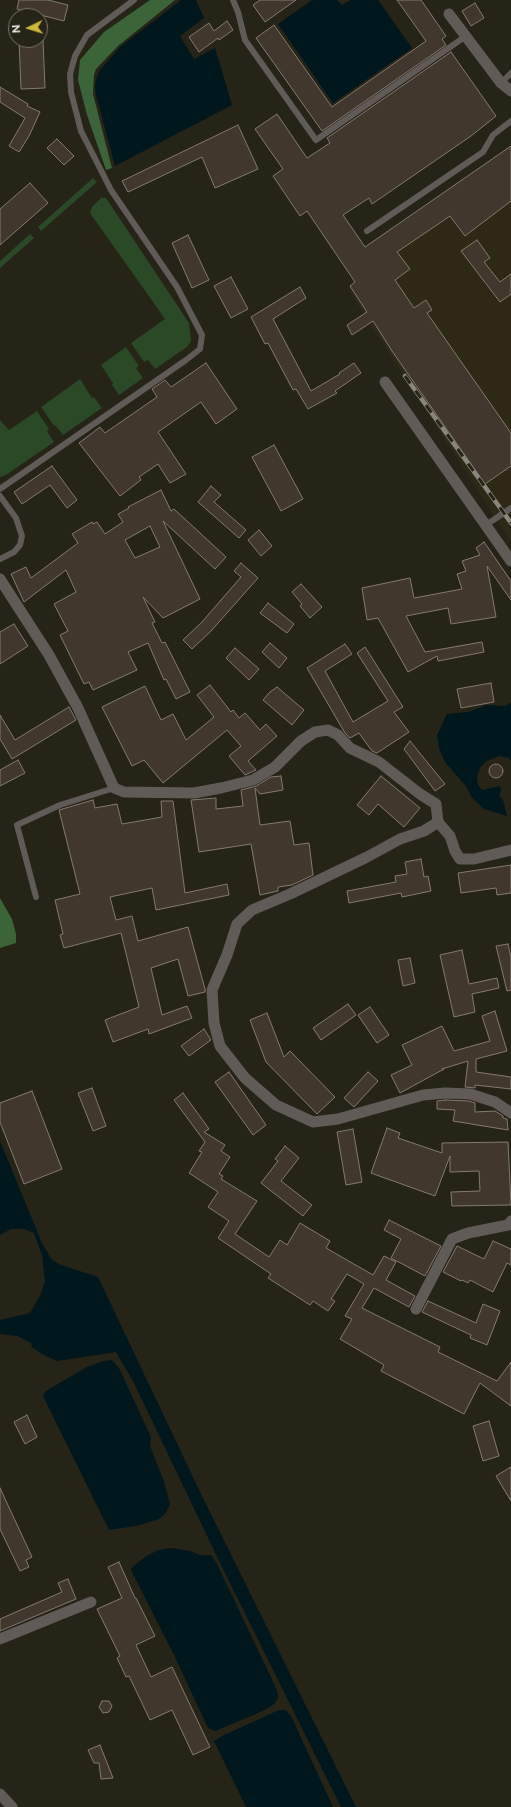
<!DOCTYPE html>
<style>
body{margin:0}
#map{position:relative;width:511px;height:1807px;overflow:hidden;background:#262317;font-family:Raleway,sans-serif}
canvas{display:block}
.north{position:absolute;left:8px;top:8px;width:40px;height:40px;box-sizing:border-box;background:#262317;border:1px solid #767469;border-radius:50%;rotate:266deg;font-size:11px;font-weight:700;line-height:16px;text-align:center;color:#eeede4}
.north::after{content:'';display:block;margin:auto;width:14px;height:18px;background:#ccb939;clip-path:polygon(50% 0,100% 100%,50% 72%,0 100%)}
</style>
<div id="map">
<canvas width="511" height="1807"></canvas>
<div class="north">N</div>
</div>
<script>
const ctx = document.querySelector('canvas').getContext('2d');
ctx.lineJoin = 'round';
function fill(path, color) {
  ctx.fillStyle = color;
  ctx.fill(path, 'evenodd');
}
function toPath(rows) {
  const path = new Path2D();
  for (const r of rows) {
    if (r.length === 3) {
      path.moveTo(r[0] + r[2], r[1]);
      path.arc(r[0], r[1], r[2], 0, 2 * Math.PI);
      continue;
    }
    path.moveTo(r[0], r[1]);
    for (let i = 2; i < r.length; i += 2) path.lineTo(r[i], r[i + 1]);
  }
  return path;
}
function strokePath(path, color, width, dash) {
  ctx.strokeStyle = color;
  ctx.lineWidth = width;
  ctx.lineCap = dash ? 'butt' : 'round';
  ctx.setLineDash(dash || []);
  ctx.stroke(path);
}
const built = toPath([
 [511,166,511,543,347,288]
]);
const green = toPath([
 [93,178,97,182,41,231,38,227],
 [101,198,106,198,189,323,191,341,187,347,155,369,148,360,144,362,131,343,165,319,90,213,92,207],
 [30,234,34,238,0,268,0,261],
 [126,347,139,366,136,368,143,378,119,395,112,385,113,383,101,365],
 [80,379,92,398,94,397,102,408,63,435,55,425,54,426,41,407],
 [37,411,49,429,47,431,54,442,6,475,0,477,0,420,9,430]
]);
const forest = toPath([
 [150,0,175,0,118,46,96,69,94,75,93,94,112,168,106,170,87,115,78,80,80,60,104,32],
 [0,898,12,919,16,934,16,943,0,948]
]);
const water = toPath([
 [181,0,196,0,204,18,180,36,194,59,215,48,232,105,115,166,96,95,95,85,97,77,100,70,120,47],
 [312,0,337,0,342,5,351,0,378,0,412,48,333,103,278,24],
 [511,703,511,761,509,758,500,756,486,761,480,768,477,776,478,785,482,790,500,786,501,791,499,795,503,800,507,816,484,809,472,798,466,786,445,762,439,749,437,735,447,714,468,712,487,705,505,706],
 [0,1141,42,1243,52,1260,61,1265,98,1277,201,1494,356,1807,341,1807,222,1567,133,1381,116,1352,57,1361,42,1354,32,1347,31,1343,17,1336,0,1334,0,1320,30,1313,40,1296,45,1282,42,1255,34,1233,24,1229,11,1229,0,1235],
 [112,1360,119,1368,151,1437,150,1446,164,1482,170,1504,166,1513,159,1519,136,1526,109,1530,43,1396,46,1391,87,1367,103,1361],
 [171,1548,190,1551,200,1555,211,1555,217,1564,277,1690,278,1698,274,1704,263,1711,215,1731,208,1728,173,1653,131,1570,133,1566,148,1555,159,1550],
 [279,1710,286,1710,292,1718,333,1807,246,1807,214,1741,222,1736]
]);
const building = toPath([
 [19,0,48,0,68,5,64,21,17,9,19,0],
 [260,0,296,0,265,22,253,5,260,0],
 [397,0,421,0,446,36,442,39,446,45,322,131,256,38,274,25,332,107,426,41,397,0],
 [475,3,484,18,471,26,462,11,475,3],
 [227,21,233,30,219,40,218,38,199,52,189,37,209,23,214,31,227,21],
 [19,40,43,40,45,88,21,89,19,40],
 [451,52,496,116,471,136,372,204,369,198,343,215,365,247,511,146,511,201,465,236,450,216,397,252,410,269,395,280,414,308,426,300,432,310,427,313,511,433,511,466,485,484,392,351,373,321,352,335,347,325,367,312,350,286,355,282,307,211,300,216,273,176,283,169,255,129,277,114,307,158,330,143,327,138,451,52],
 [0,87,28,104,27,106,40,112,29,136,19,152,9,146,25,118,0,102,0,87],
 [238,125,258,169,215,188,202,157,128,192,122,181,238,125],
 [57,139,74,156,64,165,47,148,57,139],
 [30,183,48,203,0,245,0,209,30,183],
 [188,235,209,280,192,288,172,243,188,235],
 [477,240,490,258,484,262,500,282,511,274,511,294,500,302,461,251,477,240],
 [231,277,248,309,231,318,214,286,231,277],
 [300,287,306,298,273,319,311,391,340,374,339,373,354,363,361,373,335,391,337,393,308,409,296,389,293,390,268,343,265,344,251,317,300,287],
 [206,363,237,409,216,424,201,402,158,432,186,474,170,483,158,464,139,477,141,480,120,496,79,443,100,427,105,433,157,397,152,389,165,380,171,387,206,363],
 [274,445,303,499,281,511,252,457,274,445],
 [52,466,77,500,67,508,50,485,22,504,14,492,52,466],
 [211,486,221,495,214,502,246,530,239,538,198,502,211,486],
 [161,490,171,511,174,509,226,557,215,569,163,521,200,599,163,618,143,597,155,622,152,623,162,643,165,642,190,692,176,699,166,679,164,680,148,643,128,652,137,670,93,690,89,682,84,684,60,635,68,631,54,604,76,592,66,570,24,602,11,574,26,567,31,578,78,543,72,534,92,522,93,524,97,522,105,534,123,522,118,514,129,508,128,507,161,490],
 [150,526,160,547,135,558,125,540,150,526],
 [259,530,272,546,261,556,248,540,259,530],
 [484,542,511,581,511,600,487,566,496,617,451,624,448,608,406,616,425,652,482,642,484,652,438,661,437,656,408,672,378,618,367,620,362,588,410,578,414,598,462,589,457,574,466,571,462,561,480,555,476,548,484,542],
 [241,563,258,578,211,631,192,649,183,640,202,622,241,577,234,571,241,563],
 [301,584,322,607,310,618,300,606,302,604,292,592,301,584],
 [268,603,294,624,287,633,260,613,268,603],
 [14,624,28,646,0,664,0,632,14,624],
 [270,643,287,658,279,668,262,652,270,643],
 [345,644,352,654,325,671,353,722,388,701,357,653,365,647,403,707,394,712,409,732,377,753,372,751,359,733,350,738,345,733,307,668,345,644],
 [235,648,259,669,249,680,226,658,235,648],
 [491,683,494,702,461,708,457,689,491,683],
 [210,685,231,712,233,710,239,718,245,713,260,730,266,724,277,736,248,761,256,770,245,775,229,756,241,746,227,730,163,783,144,760,132,766,102,707,145,686,161,720,173,714,186,740,214,717,197,695,210,685],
 [277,687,304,710,292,725,263,700,270,692,277,687],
 [69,707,76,720,12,759,0,739,0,715,15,740,69,707],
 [410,741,445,784,435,791,404,749,410,741],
 [18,760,25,773,0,786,0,770,18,760],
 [496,771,7],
 [281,776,283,790,260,794,255,788,260,825,290,821,294,845,309,843,313,875,292,885,278,887,278,891,260,895,251,844,199,852,191,800,216,798,216,809,243,806,241,790,256,786,271,777,281,776],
 [381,776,420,808,404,827,378,804,369,815,357,805,381,776],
 [93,800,95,808,117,804,122,824,162,817,161,801,173,801,185,893,227,884,229,895,156,910,152,888,110,897,116,920,132,916,138,941,188,927,205,989,205,992,188,996,178,959,151,968,162,1015,187,1006,192,1018,149,1034,148,1029,113,1042,105,1020,139,1007,121,933,64,948,60,935,63,934,55,900,80,894,59,810,93,800],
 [421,859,424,877,428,876,431,891,402,897,401,893,349,903,347,891,396,882,395,876,407,874,405,862,421,859],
 [511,865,511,893,497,895,496,888,461,893,458,873,511,865],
 [508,944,511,958,511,990,507,991,496,946,508,944],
 [462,950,469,984,497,978,499,988,472,994,475,1012,454,1017,440,955,462,950],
 [410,958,415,983,403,986,398,960,410,958],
 [348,1004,356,1015,321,1040,313,1028,348,1004],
 [370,1007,389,1035,377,1043,358,1015,370,1007],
 [495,1011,507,1051,476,1059,476,1072,511,1077,511,1089,475,1085,475,1088,465,1087,468,1061,442,1069,444,1069,400,1093,391,1075,412,1065,402,1045,442,1026,454,1051,490,1041,482,1016,495,1011],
 [267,1013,284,1057,290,1051,335,1097,317,1114,266,1062,250,1020,267,1013],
 [204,1029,211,1040,189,1056,181,1046,204,1029],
 [229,1072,266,1125,253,1135,215,1082,229,1072],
 [368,1072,378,1081,354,1107,344,1098,368,1072],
 [92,1088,106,1126,93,1131,78,1093,92,1088],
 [32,1091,62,1169,24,1184,0,1122,0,1103,32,1091],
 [183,1093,209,1129,204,1132,225,1145,221,1151,230,1157,219,1174,223,1176,221,1179,257,1201,235,1234,269,1257,280,1240,287,1245,300,1223,330,1241,326,1248,373,1275,384,1256,396,1262,386,1280,415,1296,409,1307,374,1288,362,1308,440,1347,438,1352,497,1381,511,1362,511,1406,480,1383,464,1414,381,1371,384,1365,340,1339,352,1319,345,1316,364,1284,347,1274,331,1299,335,1301,328,1311,313,1301,310,1305,268,1278,271,1274,218,1238,229,1221,208,1207,218,1192,189,1173,202,1152,199,1151,205,1142,174,1100,183,1093],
 [445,1100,469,1101,475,1103,475,1112,495,1111,503,1116,503,1118,507,1119,508,1130,453,1121,455,1110,437,1109,437,1101,445,1100],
 [387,1128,400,1133,398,1138,442,1153,442,1143,508,1142,511,1205,452,1206,451,1192,480,1191,479,1171,450,1172,450,1156,435,1196,371,1173,387,1128],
 [353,1129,362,1182,346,1185,337,1132,353,1129],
 [285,1146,299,1158,281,1181,312,1205,303,1216,261,1183,278,1161,275,1159,285,1146],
 [389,1220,441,1246,425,1276,391,1258,401,1239,384,1230,389,1220],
 [493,1241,511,1249,511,1265,507,1263,493,1292,470,1280,468,1283,462,1280,461,1281,443,1272,457,1246,484,1259,493,1241],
 [428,1301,476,1323,483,1304,500,1311,487,1345,470,1338,471,1335,422,1312,428,1301],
 [27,1415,37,1437,25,1444,14,1422,27,1415],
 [489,1421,499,1456,483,1461,473,1426,489,1421],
 [511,1467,511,1501,496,1476,511,1467],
 [0,1488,32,1557,26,1560,29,1567,20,1571,0,1529,0,1488],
 [119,1562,135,1598,136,1598,155,1636,136,1645,151,1677,172,1667,210,1747,193,1755,172,1710,150,1720,129,1676,126,1677,117,1658,120,1656,97,1609,122,1598,108,1567,119,1562],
 [68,1579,76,1599,0,1631,0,1619,62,1592,58,1583,68,1579],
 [102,1701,109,1701,112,1706,109,1712,103,1713,99,1707,102,1701],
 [100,1745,113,1778,101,1779,99,1763,94,1763,88,1750,100,1745]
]);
const service = toPath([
 [233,0,238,12,245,40,316,140,466,36],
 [501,83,511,73],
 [367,231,483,152,493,135,511,121],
 [0,489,186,360,200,349,202,335,177,287,111,190,81,131,71,92,70,74,75,56,87,35,134,0],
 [0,496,16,518,22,536,20,545,14,552,0,559],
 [486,525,511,508],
 [36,897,17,825,60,805,114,788]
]);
const minor = toPath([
 [449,14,501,83,511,91],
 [385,382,511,561],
 [0,579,49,655,78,708,114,788,124,792,194,793,221,788,253,780,275,767,301,741,315,732,328,730,338,735,350,748,379,762,420,794,436,804,438,822],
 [511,850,474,859,460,859,455,851,450,836,438,822,424,831,400,839,367,857,290,894,252,910,237,924,227,955,212,990,214,1023,220,1046,245,1078,276,1105,313,1122,338,1119,423,1095,445,1093,470,1094,495,1102,511,1113],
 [416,1309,452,1239,468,1233,508,1225,511,1221],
 [0,1639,91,1602],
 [0,1794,12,1807]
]);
const rail = toPath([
 [405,376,511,523]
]);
fill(built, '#2d2916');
fill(green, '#294927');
fill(forest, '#3b6439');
fill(water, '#01171e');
fill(building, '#42372d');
strokePath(building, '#867a6e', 1);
strokePath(service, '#615b57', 6);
strokePath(minor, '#615b57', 11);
strokePath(rail, '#89877c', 4.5);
strokePath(rail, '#262317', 3, [9]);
</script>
